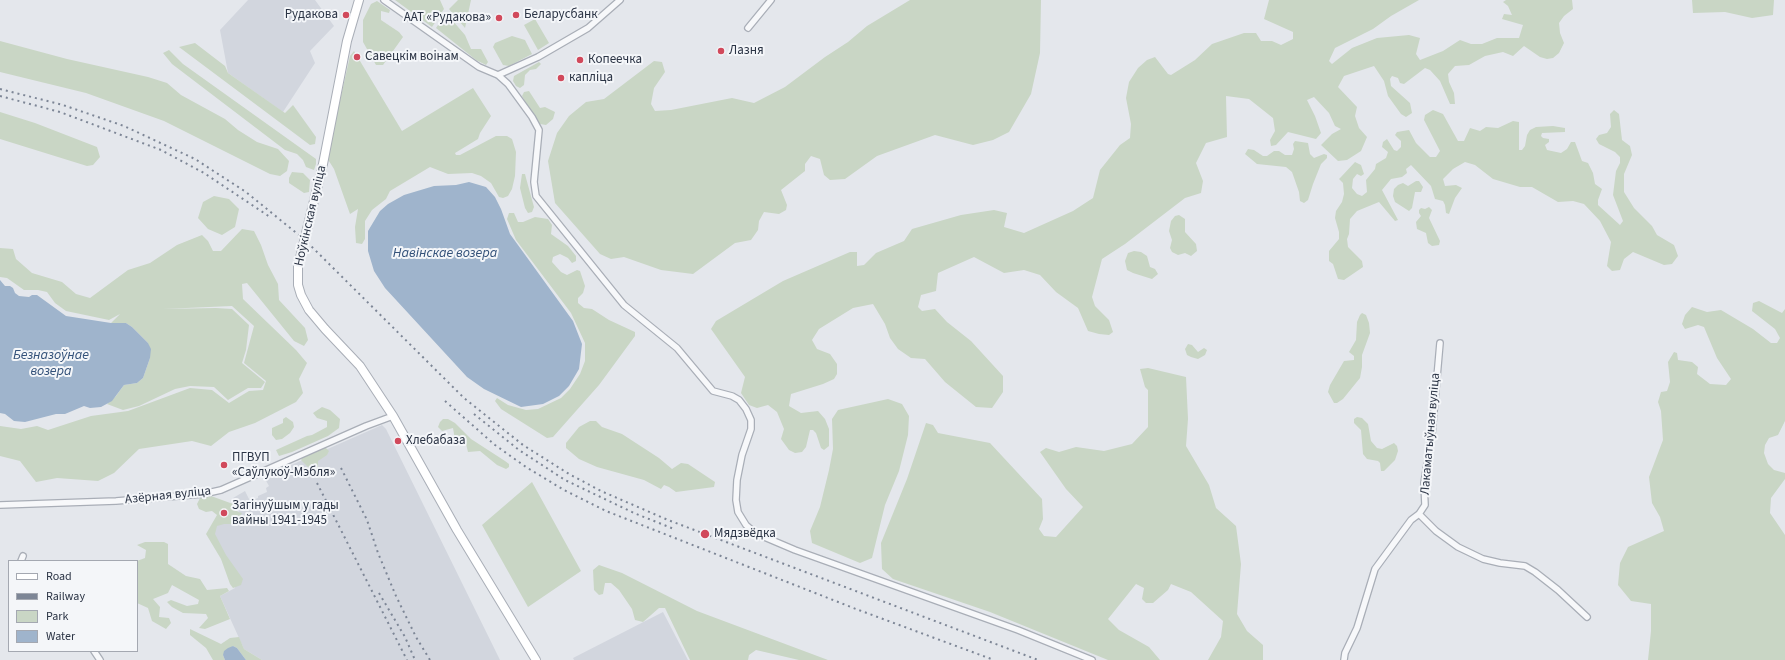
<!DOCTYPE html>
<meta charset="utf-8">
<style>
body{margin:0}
#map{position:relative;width:1785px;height:660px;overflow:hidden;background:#e4e7ec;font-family:"Source Sans 3",sans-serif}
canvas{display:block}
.legend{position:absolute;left:8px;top:560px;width:130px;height:92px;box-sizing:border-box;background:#f4f6f9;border:1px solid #a4a8b1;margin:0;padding:5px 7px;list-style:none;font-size:12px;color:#2b3445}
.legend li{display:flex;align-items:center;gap:8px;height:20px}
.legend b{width:20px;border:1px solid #a4a8b1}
</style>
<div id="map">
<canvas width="1785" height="660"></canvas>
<ul class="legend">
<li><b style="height:5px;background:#fff"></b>Road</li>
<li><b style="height:5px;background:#7d8696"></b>Railway</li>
<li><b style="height:11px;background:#c9d6c5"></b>Park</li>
<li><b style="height:11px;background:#9fb4cc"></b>Water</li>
</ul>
</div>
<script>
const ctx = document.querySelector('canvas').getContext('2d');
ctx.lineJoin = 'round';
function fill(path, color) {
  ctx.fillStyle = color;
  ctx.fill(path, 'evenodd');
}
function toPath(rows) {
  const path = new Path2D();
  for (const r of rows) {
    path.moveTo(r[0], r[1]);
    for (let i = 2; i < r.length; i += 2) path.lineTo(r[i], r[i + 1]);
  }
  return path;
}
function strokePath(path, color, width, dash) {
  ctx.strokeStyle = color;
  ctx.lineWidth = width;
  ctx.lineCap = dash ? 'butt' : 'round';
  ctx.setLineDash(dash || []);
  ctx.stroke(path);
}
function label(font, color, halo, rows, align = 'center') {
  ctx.font = font + ' "Source Sans 3",sans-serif';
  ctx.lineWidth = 4;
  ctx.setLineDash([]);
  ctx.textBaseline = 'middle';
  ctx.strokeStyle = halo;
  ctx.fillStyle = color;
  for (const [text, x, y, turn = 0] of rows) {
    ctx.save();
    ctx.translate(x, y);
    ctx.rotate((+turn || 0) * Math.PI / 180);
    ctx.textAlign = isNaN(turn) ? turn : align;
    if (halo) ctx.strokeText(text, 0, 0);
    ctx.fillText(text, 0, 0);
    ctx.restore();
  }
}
const built = toPath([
 [248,0,315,0,334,26,310,51,315,63,283,112,228,73,220,30],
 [382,425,386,429,500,660,262,660,244,649,220,596,235,588,210,534,212,529,239,511,233,498,245,491,250,501,258,498,258,496,267,492,266,488,269,486,264,477],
 [663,612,688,660,574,660,573,658]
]);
const green = toPath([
 [395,0,440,0,444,9,432,27],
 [458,0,471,0,465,28,449,9],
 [910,0,1041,0,1040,53,1031,94,1009,132,993,140,973,145,935,135,877,156,845,179,830,180,824,175,820,159,811,156,805,164,805,171,781,190,787,205,786,210,779,214,764,212,759,221,758,230,751,240,735,243,693,274,661,270,624,257,611,259,600,254,555,203,548,161,557,133,569,116,586,102,604,99,654,61,662,62,665,72,654,88,651,104,655,111,671,110,732,98,754,103,785,87,825,57,848,42,867,26],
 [1269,0,1419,0,1391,16,1373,29,1335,48,1329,61,1332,64,1352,48,1377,38,1409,35,1420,38,1416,54,1420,60,1443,51,1460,40,1471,44,1482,44,1497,38,1519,38,1523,25,1502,19,1504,14,1512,15,1508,6,1503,2,1506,0,1572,0,1573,9,1564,16,1559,23,1560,33,1564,43,1559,53,1553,58,1547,59,1540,57,1524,46,1513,56,1503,52,1485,56,1469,65,1455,66,1448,74,1449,82,1454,93,1455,104,1450,104,1440,81,1430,70,1425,68,1404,84,1400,83,1398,78,1392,76,1390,79,1391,86,1410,103,1412,113,1406,117,1401,114,1388,96,1384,81,1374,66,1344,76,1338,87,1357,107,1355,116,1359,128,1367,137,1361,151,1347,160,1338,161,1321,145,1332,134,1341,129,1335,126,1329,113,1314,97,1307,100,1315,116,1321,133,1316,139,1288,132,1276,145,1271,146,1270,140,1275,131,1273,118,1249,99,1226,96,1227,137,1206,143,1196,163,1203,181,1201,193,1185,198,1125,244,1102,259,1092,297,1095,306,1109,320,1113,332,1109,335,1099,334,1088,331,1078,308,1056,292,1040,275,1024,270,1004,273,974,257,938,273,936,291,921,295,918,307,922,311,935,309,947,322,971,341,1003,376,1003,392,992,408,976,407,945,382,925,359,911,358,898,349,890,338,885,324,873,304,853,308,819,329,812,340,817,349,830,354,837,364,837,374,834,379,823,384,791,394,789,406,801,413,818,411,825,419,829,429,829,446,824,450,821,448,816,433,813,430,810,430,806,447,802,452,795,453,789,450,781,439,784,429,777,412,768,405,757,408,749,405,741,393,745,377,711,329,716,321,783,281,850,252,857,252,857,266,864,265,876,253,904,241,912,229,961,215,994,210,1007,213,1004,227,1024,233,1073,211,1093,198,1100,170,1120,145,1130,138,1131,124,1126,98,1129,82,1138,68,1147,60,1155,57,1168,74,1171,75,1195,60,1212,44,1244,33,1256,33,1261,41,1272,41,1281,45,1293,39,1293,32,1264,19],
 [1692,0,1774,0,1773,15,1752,18,1725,12,1693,13],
 [377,1,390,10,389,13,381,11,381,20,399,32,403,37,383,65,376,65,363,42,363,20,371,4],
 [446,13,465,35,471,49,481,49,488,62,486,65,476,60,436,28],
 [535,19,549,43,538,50,524,25],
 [512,36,525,40,532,54,509,66,503,65,493,47,495,43],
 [0,41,67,59,148,77,167,83,181,95,225,119,238,130,257,142,278,149,289,161,287,171,280,176,270,174,164,121,86,93,0,72],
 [195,43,225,66,228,73,285,113,293,105,316,137,315,144,310,145,179,47],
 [169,50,183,64,316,159,316,164,314,170,306,167,303,160,297,154,285,150,172,64,163,53],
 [354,51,402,131,473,88,491,116,480,133,478,139,455,153,456,155,460,155,496,136,507,136,512,139,516,152,515,176,512,189,508,196,503,198,499,197,491,183,481,176,472,173,448,174,430,167,390,191,386,199,372,210,365,221,365,239,362,244,356,243,355,227,358,209,350,214,334,169,327,158,350,56],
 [539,62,541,64,536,69,530,70,525,75,524,85,520,88,516,86,513,81,514,76],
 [529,91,540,108,545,107,555,112,553,119,546,125,540,124,534,117,522,96,524,92],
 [1433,110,1443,114,1458,141,1464,141,1470,128,1480,131,1486,127,1498,128,1513,121,1519,122,1519,150,1522,150,1525,146,1527,135,1530,130,1536,127,1553,126,1565,128,1565,132,1542,133,1541,136,1543,138,1549,139,1549,142,1545,145,1547,150,1561,153,1567,149,1571,142,1575,142,1582,161,1588,163,1593,173,1595,184,1602,189,1598,200,1598,205,1620,225,1623,221,1613,195,1616,171,1620,163,1620,157,1615,152,1599,144,1596,139,1599,135,1607,133,1611,127,1610,114,1614,110,1619,114,1622,140,1630,146,1632,155,1624,174,1624,192,1634,208,1652,226,1657,235,1674,245,1678,256,1672,264,1664,265,1633,252,1624,259,1620,270,1612,271,1607,266,1611,242,1600,221,1584,204,1573,201,1558,202,1532,187,1520,187,1493,179,1475,165,1465,162,1453,169,1443,179,1445,186,1456,185,1462,188,1455,198,1449,214,1446,213,1445,205,1443,201,1435,199,1431,186,1411,165,1406,169,1407,173,1402,177,1391,179,1382,190,1398,220,1395,221,1379,202,1357,211,1350,219,1349,234,1347,239,1348,247,1362,261,1363,267,1344,280,1338,279,1333,264,1329,261,1329,251,1339,239,1339,232,1335,218,1336,211,1342,202,1344,194,1343,183,1339,179,1341,177,1355,162,1361,165,1364,174,1361,176,1357,174,1353,179,1352,188,1357,194,1362,196,1367,192,1366,180,1375,169,1376,164,1386,158,1388,152,1382,147,1383,142,1387,139,1394,150,1397,151,1401,147,1401,141,1395,135,1397,132,1409,130,1416,143,1430,157,1436,157,1440,151,1424,120,1425,115],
 [0,112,35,123,97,147,100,157,93,165,87,166,0,139],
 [1295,141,1308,143,1310,154,1314,158,1324,154,1327,155,1327,158,1321,164,1313,184,1308,200,1304,203,1300,201,1299,192,1292,172,1286,167,1257,164,1245,154,1248,149,1254,150,1263,156,1267,156,1274,151,1279,151,1285,155,1292,155,1294,149,1293,144],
 [292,172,303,173,310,180,309,192,304,193,289,183,289,178],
 [522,174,525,174,526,178,534,207,532,212,528,213,525,208,520,188],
 [1416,181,1419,181,1423,187,1421,192,1415,192,1412,208,1409,211,1395,202,1393,196,1394,189,1398,185,1403,183,1408,186],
 [214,196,229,199,239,209,235,227,222,235,208,229,198,218,203,202],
 [1429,207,1432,210,1429,218,1440,241,1439,245,1432,246,1428,243,1426,233,1417,229,1416,222,1421,216,1419,213,1419,210,1421,208,1425,209],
 [509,213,514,213,518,222,523,222,535,217,548,219,552,225,551,234,568,246,576,256,576,261,572,263,568,258,560,254,553,257,552,262,561,272,567,275,577,270,580,271,585,286,583,293,578,298,578,303,584,308,592,309,609,320,635,332,635,336,599,385,553,437,547,438,501,409,495,401,497,398,508,405,526,410,538,409,561,398,570,389,580,374,585,361,585,343,571,313,516,240,507,219],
 [1179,215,1185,219,1185,232,1196,244,1197,251,1191,256,1185,253,1178,255,1172,252,1170,248,1172,240,1169,231,1171,221,1175,216],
 [242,229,254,231,261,245,268,265,278,284,279,300,305,328,308,340,304,346,294,341,247,283,242,284,243,299,296,350,307,363,299,379,303,393,296,402,255,423,229,432,211,446,192,441,139,449,114,473,98,481,57,478,36,482,20,461,0,456,0,426,21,429,37,426,48,430,91,416,128,411,190,388,212,390,229,403,249,391,263,390,266,381,244,363,254,326,232,306,163,309,216,308,232,309,249,325,246,350,242,363,265,382,261,388,248,388,228,400,214,387,190,386,175,389,139,406,123,410,107,404,116,396,124,385,137,383,143,378,150,358,148,343,132,327,126,323,111,323,120,314,109,320,66,311,55,303,47,292,38,290,24,290,7,278,0,277,0,248,13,249,16,259,32,273,62,282,76,294,90,298,128,270,150,263,177,245,202,235,208,241,213,251,221,251],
 [1134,251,1141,252,1147,256,1150,267,1155,269,1158,274,1152,279,1133,273,1127,270,1125,261,1128,253],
 [1759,301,1782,313,1785,309,1785,421,1778,435,1769,438,1765,445,1764,453,1768,464,1774,470,1785,473,1785,479,1771,498,1770,513,1785,535,1785,660,1648,660,1651,631,1651,604,1631,601,1618,585,1620,563,1628,547,1664,531,1660,517,1652,503,1649,477,1663,440,1661,411,1658,402,1661,392,1667,391,1670,382,1668,362,1674,352,1677,353,1678,360,1692,362,1698,367,1697,374,1710,384,1726,385,1731,379,1717,358,1704,327,1698,325,1685,329,1682,324,1685,315,1692,307,1707,312,1721,310,1753,329,1771,343,1777,343,1780,338,1775,329,1752,311,1753,303],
 [1362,313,1366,315,1369,323,1370,333,1362,355,1362,367,1360,378,1343,399,1337,403,1334,403,1328,392,1330,385,1344,361,1354,360,1354,356,1349,352,1356,340,1357,322,1360,315],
 [1188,344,1192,345,1198,352,1204,348,1207,350,1205,355,1198,359,1191,357,1187,355,1185,349],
 [1148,368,1186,377,1188,419,1186,446,1209,485,1216,508,1236,526,1241,564,1237,614,1247,631,1263,645,1263,660,1208,660,1221,637,1223,621,1191,592,1171,584,1168,590,1153,603,1146,603,1142,599,1144,588,1136,584,1108,619,1119,630,1149,647,1160,660,1108,660,990,612,893,579,882,569,881,543,907,479,926,423,933,425,938,433,990,443,1042,499,1043,519,1039,529,1044,536,1056,537,1083,507,1066,489,1040,452,1046,448,1059,452,1076,447,1104,451,1132,444,1148,427,1148,390,1145,387,1140,369],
 [888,399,902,404,909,416,908,435,899,471,885,505,872,558,860,563,812,543,810,531,820,507,829,470,833,449,832,419,838,410],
 [322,407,330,410,340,419,339,428,328,436,292,452,279,456,276,450,307,436,312,435,327,427,327,421,317,418,313,413],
 [286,417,293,422,294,427,290,433,282,439,276,440,272,435,272,428,283,423,283,419],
 [1357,417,1362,418,1368,424,1371,441,1377,448,1382,449,1394,443,1397,446,1398,451,1395,460,1384,471,1381,471,1380,463,1378,461,1367,459,1363,454,1361,430,1354,423,1354,419],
 [443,419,448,419,455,423,471,439,505,461,509,464,509,467,506,469,497,465,480,451,468,452,466,444,455,440,453,428,442,431,438,427,440,422],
 [590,421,596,421,602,427,622,434,659,458,672,469,681,463,688,464,715,482,714,487,676,492,669,487,664,485,661,489,644,480,597,467,579,459,566,448,566,443,579,427],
 [325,447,329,451,327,455,318,461,318,469,313,472,301,460,303,457],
 [532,482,581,571,528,607,482,525],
 [211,496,233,504,238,512,242,513,239,518,232,524,224,524,217,526,215,534,226,555,243,579,241,585,233,588,230,584,221,559,206,534,217,515,212,511,206,512,199,509,197,504,200,498],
 [145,542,164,542,168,544,168,564,186,576,200,579,207,590,227,588,229,591,220,596,230,619,205,629,199,628,208,618,206,614,183,613,172,607,167,602,171,600,187,606,198,604,199,600,172,585,168,593,153,599,160,607,159,617,169,618,171,623,166,629,152,621,148,608,137,603,137,561,145,558,146,550,137,545],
 [599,565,622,573,697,611,828,660,799,660,756,650,749,655,748,660,690,660,665,608,659,608,643,622,635,620,632,609,619,590,611,583,605,583,603,594,599,595,594,590,593,570],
 [190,629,221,644,230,638,239,637,244,649,262,660,246,660,237,648,233,646,223,655,225,660,213,660,206,648,190,635]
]);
const water = toPath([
 [469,182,486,187,495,197,501,209,510,234,573,321,582,344,579,369,569,386,559,396,543,404,521,407,484,389,467,377,385,288,374,271,368,251,368,231,380,211,388,204,404,195,434,186,456,185],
 [0,280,5,286,10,286,13,288,15,293,19,296,29,297,32,295,37,295,66,316,111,323,126,323,132,327,148,343,151,349,150,358,143,378,137,383,124,385,112,401,101,407,90,408,84,406,65,414,56,414,25,422,14,421,5,414,0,413],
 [233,646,237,648,246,660,225,660,223,655,224,651,228,648]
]);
const street = toPath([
 [384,0,479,67,498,75,508,84,532,117,539,130,534,182,536,196,624,305,677,348,713,391,732,396,739,400,746,409,751,420,751,429,742,455,737,480,736,500,738,512,746,525,755,533,795,550,1018,630,1092,660],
 [748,28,771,0],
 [498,75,538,57,588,28,620,0],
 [1440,343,1432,434,1424,483,1425,505,1419,514,1436,531,1458,547,1483,559,1500,563,1525,566,1535,572,1558,590,1587,617],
 [0,505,116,501,203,494,221,490,366,426,393,416],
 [21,561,23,556],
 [94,651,100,660],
 [1344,660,1345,653,1357,628,1375,569,1411,520,1419,514]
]);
const secondary = toPath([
 [359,0,347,41,323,164,298,266,298,285,301,295,309,310,325,329,360,366,393,416,457,530,536,660]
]);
const rail = toPath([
 [0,89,63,105,124,126,195,159,246,192,305,240,464,398,523,445,569,474,601,491,668,520,1038,660],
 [0,96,60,112,161,150,204,173,270,217],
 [445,401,495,445,526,467,564,490,606,511,856,609,994,660],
 [474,414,519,450,565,480,634,513,674,529],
 [341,468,367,520,378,553,396,596,416,637,430,660],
 [317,483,407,660],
 [379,593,405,637,415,660]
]);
const markers = [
 [346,15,4,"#d1495b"],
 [516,15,4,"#d1495b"],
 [499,18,4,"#d1495b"],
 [721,51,4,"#d1495b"],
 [357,57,4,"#d1495b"],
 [580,60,4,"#d1495b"],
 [561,78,4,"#d1495b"],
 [398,441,4,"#d1495b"],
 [224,465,4,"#d1495b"],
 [224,513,4,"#d1495b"],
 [705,534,5,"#d1495b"]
];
const poiNames = [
 ["Рудакова",338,15,"right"],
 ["Беларусбанк",524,15],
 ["ААТ «Рудакова»",491,18,"right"],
 ["Лазня",729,51],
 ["Савецкім воінам",365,57],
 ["Копеечка",588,60],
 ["капліца",569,78],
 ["Хлебабаза",406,441],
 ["ПГВУП",232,458],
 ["«Саўлукоў-Мэбля»",232,473],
 ["Загінуўшым у гады",232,506],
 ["вайны 1941-1945",232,521],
 ["Мядзвёдка",714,534]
];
const streetNames = [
 ["Ноўкінская вуліца",311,216,-77],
 ["Лакаматыўная вуліца",1431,434,-85],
 ["Азёрная вуліца",168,496,-6]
];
const waterNames = [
 ["Навінскае возера",445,254],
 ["Безназоўнае",51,356],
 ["возера",51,372]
];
fill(built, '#d2d6de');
fill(green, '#c9d6c5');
fill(water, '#9fb4cc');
strokePath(street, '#a9aeb7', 8);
strokePath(secondary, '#a9aeb7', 10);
strokePath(street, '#f7f8fa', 5.5);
strokePath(secondary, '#fff', 8);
strokePath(rail, '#7d8696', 2, [2, 4]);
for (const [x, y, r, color] of markers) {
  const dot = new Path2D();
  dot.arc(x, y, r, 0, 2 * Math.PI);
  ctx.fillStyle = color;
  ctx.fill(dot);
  strokePath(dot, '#f4f6f9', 1.5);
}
label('13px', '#2b3445', '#f4f6f9', poiNames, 'left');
label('13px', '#2b3445', '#f4f6f9', streetNames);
label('italic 14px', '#34527a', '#f4f6f9', waterNames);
</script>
